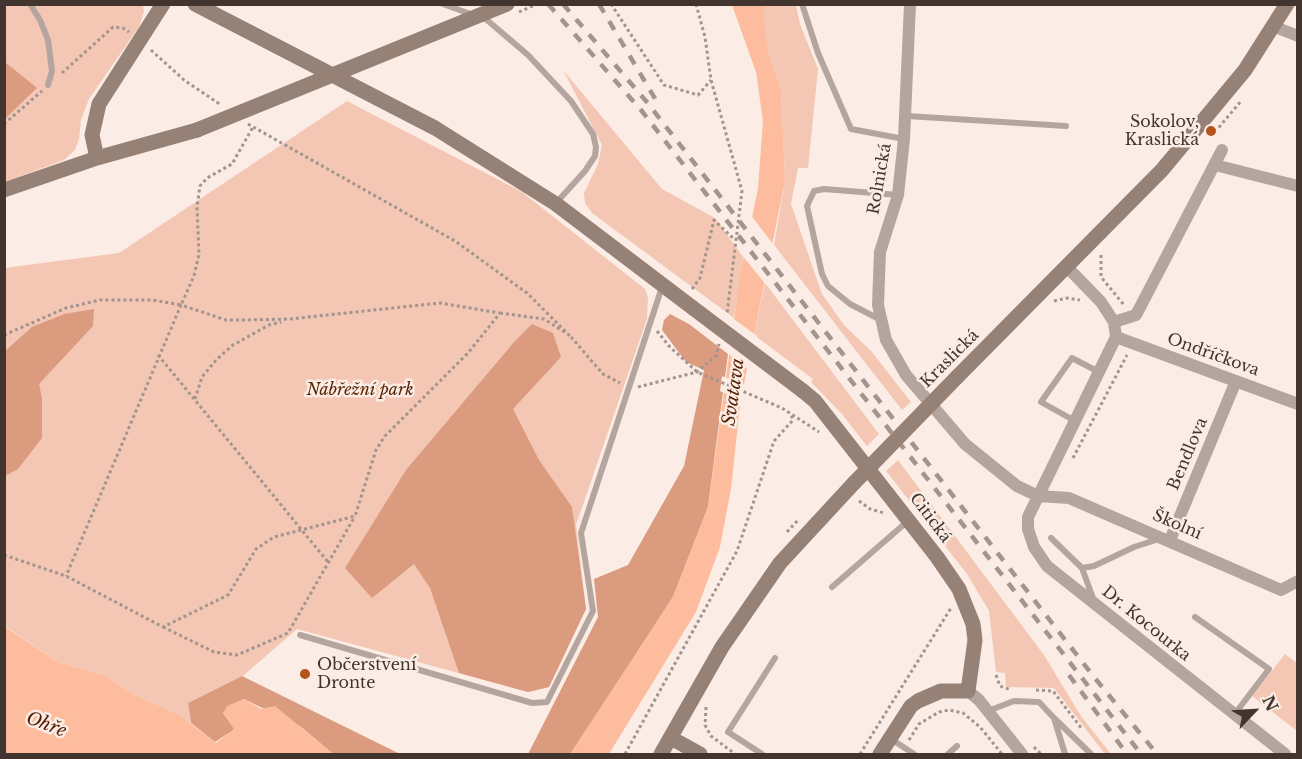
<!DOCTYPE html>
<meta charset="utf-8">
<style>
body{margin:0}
#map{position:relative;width:1302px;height:759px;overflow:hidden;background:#fbede6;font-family:"Libre Baskerville",serif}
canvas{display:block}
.frame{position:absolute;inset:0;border:6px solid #42352f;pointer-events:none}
.north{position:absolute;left:1224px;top:681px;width:60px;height:60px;-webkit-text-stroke:4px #fbede6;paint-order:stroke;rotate:65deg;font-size:16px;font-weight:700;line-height:24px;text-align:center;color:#42352f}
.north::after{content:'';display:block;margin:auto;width:21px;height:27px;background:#42352f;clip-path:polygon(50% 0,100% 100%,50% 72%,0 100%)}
</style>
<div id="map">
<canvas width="1302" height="759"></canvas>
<div class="frame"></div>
<div class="north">N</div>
</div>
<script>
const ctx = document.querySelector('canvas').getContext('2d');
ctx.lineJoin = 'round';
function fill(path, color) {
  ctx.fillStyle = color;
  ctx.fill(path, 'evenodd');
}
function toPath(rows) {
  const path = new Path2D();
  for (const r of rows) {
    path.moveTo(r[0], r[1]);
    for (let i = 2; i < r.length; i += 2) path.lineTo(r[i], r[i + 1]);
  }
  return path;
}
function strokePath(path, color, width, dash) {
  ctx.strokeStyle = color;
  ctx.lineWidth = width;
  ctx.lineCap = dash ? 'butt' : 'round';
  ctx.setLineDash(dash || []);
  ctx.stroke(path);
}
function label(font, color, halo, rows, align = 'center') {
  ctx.font = font + ' "Libre Baskerville",serif';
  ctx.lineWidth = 5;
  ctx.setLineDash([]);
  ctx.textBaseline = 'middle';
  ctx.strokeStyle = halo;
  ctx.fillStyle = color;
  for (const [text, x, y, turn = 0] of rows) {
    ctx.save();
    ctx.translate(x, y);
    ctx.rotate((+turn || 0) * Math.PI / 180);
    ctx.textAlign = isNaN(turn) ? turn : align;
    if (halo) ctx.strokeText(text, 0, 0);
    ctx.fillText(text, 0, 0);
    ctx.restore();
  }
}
const green = toPath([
 [5,5,143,5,144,12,139,27,89,99,81,120,79,139,75,150,64,160,5,182,5,119,36,89,5,62],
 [762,5,796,5,800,24,818,69,808,168,798,168,791,204,822,294,844,325,872,352,911,402,902,410,774,245,785,181,781,89,767,47],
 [563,70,662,189,715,218,744,258,734,318,592,213,585,203,584,193,598,164,602,145],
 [347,101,522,192,645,289,648,297,647,319,576,525,586,609,549,687,528,692,297,629,244,675,188,703,191,723,135,695,104,675,58,662,5,626,4,268,119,253],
 [765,283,879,434,867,446,841,413,811,382,813,379,754,335],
 [898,460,1044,655,1081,716,1111,754,1105,754,1054,688,1006,687,1005,673,996,672,989,611,967,574,886,471],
 [1285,654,1297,663,1297,731,1252,696]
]);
const forest = toPath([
 [5,62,37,88,5,119],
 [94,309,93,326,39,384,42,398,42,438,18,469,5,476,5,351,32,327,64,314],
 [670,314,689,324,728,354,708,507,673,597,571,754,528,754,598,617,594,579,628,565,684,466,704,370,686,362,662,330,664,320],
 [532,324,553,333,561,357,513,409,539,460,572,507,586,609,549,687,528,692,459,673,430,588,414,564,372,598,345,568,406,470,515,341],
 [242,676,400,754,333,754,301,727,244,699,223,713,235,729,215,742,191,723,188,703]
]);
const water = toPath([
 [732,5,763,5,767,47,781,89,785,181,740,404,731,489,720,547,696,612,609,754,570,754,673,597,708,507,740,277,758,188,763,121,756,72],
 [4,626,58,662,104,675,135,695,182,717,216,743,234,729,223,713,227,706,244,699,261,709,275,706,333,754,5,754]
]);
const pier = toPath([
 [750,214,776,248,767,286,741,254],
 [731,317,757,336,750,371,726,352],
 [722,376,747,386,744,401,720,391]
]);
const path = toPath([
 [611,4,664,85,698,95,711,80],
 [696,4,705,37,711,80,742,191,727,314],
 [151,50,184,80,221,105],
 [62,73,113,27,123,28,129,32],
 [4,124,42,91],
 [248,124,455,241,527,293,571,337],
 [1215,132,1242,100],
 [1101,255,1101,277,1124,305],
 [692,289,700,278,714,220,735,240],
 [1054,301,1067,298,1080,300],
 [500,313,544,319,566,333],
 [657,331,669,346,697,372,782,408,819,432],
 [4,335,66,308,100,300,152,300,181,305,194,276,199,254,197,207,200,186,207,178,232,164,253,127],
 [571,337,603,374,620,383],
 [158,355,328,562],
 [638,387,697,372,716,356,719,344],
 [195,399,202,377,217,359,233,345,269,325,281,322],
 [1073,458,1127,355],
 [859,501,870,509,884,513],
 [787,532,799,519],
 [4,555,66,576,163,627,228,595,256,549,274,537,355,516,376,450,385,436,468,353,500,313,440,303,290,319,243,320,226,320,181,305,66,576],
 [163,627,214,652,237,655,288,633,355,516],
 [996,675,1000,686,1011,690],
 [1036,690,1053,691,1082,729],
 [706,707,705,725,711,736,735,754],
 [909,740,919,724,939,712,949,710,963,713,980,727,1002,754],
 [1034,747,1041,754],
 [625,754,737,551,774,441,793,420,791,414],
 [860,754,951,608]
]);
const lane = toPath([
 [30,4,40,20,48,40,52,71,48,85],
 [443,4,487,20,528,55,571,101,593,134,596,147,595,156,585,171,556,203],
 [802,4,818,53,851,129,904,139],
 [907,116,1066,126],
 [879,319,850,304,828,286,822,274,807,206,814,191,824,189,898,195],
 [1075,421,1041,402,1072,358,1099,372],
 [1051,538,1082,568,1094,601],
 [1082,568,1094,566,1134,547,1159,539],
 [832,587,909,520],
 [1195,617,1269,669,1234,715],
 [300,635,532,703,547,702,593,611,581,533,662,287],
 [988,711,1014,701,1039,702,1054,718,1065,754],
 [1054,718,1091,754],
 [891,739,914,754],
 [762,754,728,732,775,658],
 [948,754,957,746]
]);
const street = toPath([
 [910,4,904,139,898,195,880,252,878,305,886,340,906,375,965,444,1017,486,1038,496,1069,498,1281,590,1298,581],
 [1275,27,1298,36],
 [1215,165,1298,186],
 [1067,267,1101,302,1114,322,1116,337,1028,517,1028,529,1034,547,1047,566,1285,754],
 [1114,322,1136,315,1222,150],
 [1116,337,1298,404],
 [1170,540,1236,381],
 [968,691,979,700,1022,754]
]);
const secondary = toPath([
 [195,4,435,128,556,204,693,308],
 [97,158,92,135,99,104,163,4],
 [4,190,97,158,197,130],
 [957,377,1162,170,1245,70,1287,4],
 [803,391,815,401,937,557,959,589,973,624,975,640,968,691,941,691,918,701,911,706,880,754],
 [671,738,700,754],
 [661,754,722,647,780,563,854,483]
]);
const rail = toPath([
 [548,4,641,110,1141,754],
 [563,4,646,101,1094,677,1157,754],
 [599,4,660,107],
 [1069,675,1127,754]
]);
const pathBridge = toPath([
 [519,12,537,4]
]);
const secondaryBridge = toPath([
 [197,130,507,4],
 [693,308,803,391],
 [854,483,957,377]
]);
const markers = [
 [1211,131,6,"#b6531c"],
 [305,674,6,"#b6531c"]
];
const poiNames = [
 ["Sokolov,",1199,122],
 ["Kraslická",1199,140],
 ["Občerstvení",317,665,"left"],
 ["Dronte",317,683,"left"]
];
const streetNames = [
 ["Rolnická",880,179,-80],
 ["Ondříčkova",1213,355,20],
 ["Kraslická",950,359,-45],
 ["Bendlova",1188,454,-67],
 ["Citická",930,518,53],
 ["Školní",1177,525,23],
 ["Dr. Kocourka",1146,624,39]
];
const parkNames = [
 ["Nábřežní park",360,390]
];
const waterNames = [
 ["Svatava",734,392,-82],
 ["Ohře",46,725,21]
];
fill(green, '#f4c7b4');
fill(forest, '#db9b7e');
fill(water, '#febc9e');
fill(pier, '#fbede6');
strokePath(path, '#a2948e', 3, [3, 3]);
strokePath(lane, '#b4a59e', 6);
strokePath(street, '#b4a59e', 12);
strokePath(secondary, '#968177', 15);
strokePath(rail, '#a3958e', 4.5, [10, 10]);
strokePath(pathBridge, '#a2948e', 3, [3, 3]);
strokePath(secondaryBridge, '#968177', 15);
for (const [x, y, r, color] of markers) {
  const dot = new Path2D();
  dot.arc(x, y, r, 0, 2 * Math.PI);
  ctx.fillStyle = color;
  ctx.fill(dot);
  strokePath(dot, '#fbede6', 2);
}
label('16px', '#42352f', '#fbede6', poiNames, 'right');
label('16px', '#42352f', '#fbede6', streetNames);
label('italic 16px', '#5d2402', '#fbede6', parkNames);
label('italic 18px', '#561d00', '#fbede6', waterNames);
</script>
